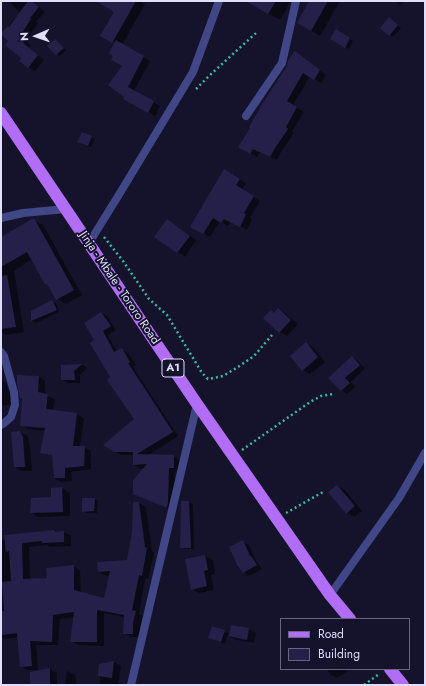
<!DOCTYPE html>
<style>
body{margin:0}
#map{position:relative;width:426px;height:686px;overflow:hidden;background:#14132b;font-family:Jost,sans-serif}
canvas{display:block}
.frame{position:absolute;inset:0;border:2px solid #dfdffd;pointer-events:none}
.legend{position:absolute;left:280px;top:618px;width:130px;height:52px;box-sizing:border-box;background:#14132b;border:1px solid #65657f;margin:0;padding:5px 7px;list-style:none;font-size:12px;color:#dfdffd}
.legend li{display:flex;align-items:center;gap:8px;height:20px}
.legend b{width:20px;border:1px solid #65657f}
.north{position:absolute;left:16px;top:16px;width:40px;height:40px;-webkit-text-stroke:3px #14132b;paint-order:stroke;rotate:268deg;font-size:11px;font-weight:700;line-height:16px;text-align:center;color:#dfdffd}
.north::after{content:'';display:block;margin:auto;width:14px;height:18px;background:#dfdffd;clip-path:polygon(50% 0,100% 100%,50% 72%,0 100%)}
</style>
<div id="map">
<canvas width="426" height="686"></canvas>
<div class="frame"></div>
<ul class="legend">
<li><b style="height:5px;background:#b26df6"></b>Road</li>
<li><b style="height:11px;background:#24204a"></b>Building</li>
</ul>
<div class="north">N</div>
</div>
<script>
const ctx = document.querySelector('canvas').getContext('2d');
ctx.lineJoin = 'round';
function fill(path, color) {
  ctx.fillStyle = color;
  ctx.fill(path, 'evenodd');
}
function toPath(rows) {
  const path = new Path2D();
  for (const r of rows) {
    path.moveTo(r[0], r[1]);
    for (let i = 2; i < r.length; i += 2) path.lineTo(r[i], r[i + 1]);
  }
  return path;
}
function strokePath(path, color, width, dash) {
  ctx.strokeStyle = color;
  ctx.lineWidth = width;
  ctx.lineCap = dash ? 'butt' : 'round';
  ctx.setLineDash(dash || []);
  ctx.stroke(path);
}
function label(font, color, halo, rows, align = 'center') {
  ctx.font = font + ' Jost,sans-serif';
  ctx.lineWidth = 4;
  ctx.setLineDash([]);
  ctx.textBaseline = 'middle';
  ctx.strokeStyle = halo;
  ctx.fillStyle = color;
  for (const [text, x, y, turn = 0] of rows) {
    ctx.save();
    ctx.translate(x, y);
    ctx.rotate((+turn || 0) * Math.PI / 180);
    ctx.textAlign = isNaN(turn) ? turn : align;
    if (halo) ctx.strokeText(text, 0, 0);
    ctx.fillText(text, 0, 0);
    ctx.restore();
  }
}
const shadow = toPath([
 [9,1,33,1,45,12,36,22,38,23,26,41,31,45,29,48,44,60,35,71,28,67,10,41,1,34,20,13],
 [98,1,140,1,145,4,122,45,150,61,134,91,160,106,155,116,124,98,123,66,115,43,102,35,116,11],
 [256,1,291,1,280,20,254,5],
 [310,1,340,1,320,36,298,23],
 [394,1,404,1,401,5],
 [389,18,401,28,393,37,381,27],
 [337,31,353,41,349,49,332,38],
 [55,40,66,50,60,56,56,54],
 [295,52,326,75,321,83,310,76,293,105,304,112,292,132,294,133,281,152,277,160,260,152,257,157,240,147],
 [91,137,95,139,91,147,82,144],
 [225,171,246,183,242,190,260,201,250,218,252,219,247,230,231,221,228,226,220,221,210,237,192,227],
 [34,220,43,225,82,295,66,304,57,299,49,285,46,283,32,259,14,271,24,332,6,335,1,332,1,243],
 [175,225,196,240,185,257,156,237],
 [52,301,56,303,59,312,36,323,32,321,32,311],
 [279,309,286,314,298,324,287,336,279,332,271,311,275,314],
 [101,313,107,316,116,330,108,335,117,352,122,349,128,353,136,365,133,367,178,436,147,456,174,456,180,460,180,471,175,471,173,511,134,493,145,468,140,469,134,465,134,455,121,455,114,451,135,419,112,378,96,341],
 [306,343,314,348,325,362,310,374,303,370],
 [352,357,358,361,365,369,351,382,355,387,347,394,341,390,329,378],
 [82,365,87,368,80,375,80,383,68,383,62,380,62,366],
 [38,376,45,381,45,395,55,399,53,411,77,414,84,418,80,447,84,447,91,451,91,469,71,472,72,481,61,482,54,478,53,457,42,452,46,431,28,429,21,425,23,399,21,398],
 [48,453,57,455,57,457,48,455],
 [1,380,6,383,14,404,1,406],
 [20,432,28,436,30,448,32,471,22,471,15,467],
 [337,486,345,490,362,511,354,517,347,513],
 [62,488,70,493,70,516,38,517,31,512,52,498,52,489],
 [94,499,98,501,97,513,86,513,83,511],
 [182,502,189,502,193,504,194,549,184,549,181,547],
 [139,503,146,507,152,551,154,553,148,579,145,578,139,614,143,616,140,627,140,637,131,637,124,633,124,617,104,613,104,646,78,645,71,641,75,617,60,619,58,645,36,645,38,670,27,670,21,666,18,637,10,639,1,638,1,540,54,531,57,533,64,532,71,536,71,546,50,547,47,545,29,547,30,580,48,579,73,566,80,570,81,593,105,599,110,575,106,576,99,572,128,561],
 [243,542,249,545,255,559,262,569,249,576,244,572],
 [205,556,213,560,215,574,211,575,214,590,199,593,192,589],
 [212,628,228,633,225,644,209,638],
 [249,629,256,633,254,643,237,640,230,636],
 [114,662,121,666,118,685,100,685,100,677,99,676],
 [50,669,57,673,57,685,31,685,31,673],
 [327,669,347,669,348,671,337,678,331,675],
 [67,671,75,675,77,685,65,685]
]);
const building = toPath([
 [28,1,32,1,39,7,30,18,31,19,20,36,25,40,23,43,38,55,28,68,19,61,21,58,5,45,8,41,1,35,1,33,8,26,9,27],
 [96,1,136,1,112,43,100,36,114,12],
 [246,1,276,1,268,14],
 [309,1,328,1,311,31,297,23],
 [389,17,398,25,389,36,380,28],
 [336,29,350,38,345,48,330,39],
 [55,39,64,48,56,55,47,46],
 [116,40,144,56,128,87,154,101,148,113,123,99,124,97,108,85,122,66,111,60,113,56,109,53],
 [295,51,320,70,314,80,303,73,287,101,297,107,286,127,288,129,275,148,270,157,253,149,250,154,238,147,250,128,249,127,261,106,287,66,288,60],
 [82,132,92,136,88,146,77,142],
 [224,169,240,179,236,185,254,196,244,213,246,214,240,227,224,219,221,223,213,218,203,234,190,227],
 [34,218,74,290,56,300,47,284,45,284,27,252,1,267,1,237],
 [167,219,190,236,177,253,154,237],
 [7,275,16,327,1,329,1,276],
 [52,300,57,310,31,321,31,311],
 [278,308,291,320,279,333,263,318,271,310,274,313],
 [101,312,111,326,103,331,114,352,122,348,130,362,128,363,173,432,137,454,174,455,174,468,169,468,168,502,167,508,133,494,133,480,147,464,133,465,133,452,114,452,103,445,134,419,107,380,110,377,90,343,94,340,84,323],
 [306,342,318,357,302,371,290,356],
 [352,356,360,365,345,378,350,383,341,391,328,378],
 [82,364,74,371,75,380,61,380,61,365],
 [17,375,39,376,38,392,48,394,46,409,77,413,73,446,85,446,84,466,65,468,65,478,54,478,52,455,40,453,45,428,20,426,22,398,20,398,17,383],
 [20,431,23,437,25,467,14,467,11,432],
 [337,485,355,506,346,514,328,492],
 [62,487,63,512,30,513,31,498,51,497,51,488],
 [82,498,95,498,94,511,82,512],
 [181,501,189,501,191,548,180,548],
 [133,502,139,502,145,547,147,548,142,576,139,575,132,610,136,611,133,623,133,634,123,634,124,615,97,610,97,642,70,642,74,612,53,615,52,642,30,641,32,666,20,667,17,633,2,635,1,625,1,611,4,611,2,582,11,581,9,551,6,552,4,535,54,530,55,532,64,531,64,542,42,543,42,541,22,543,23,579,47,578,46,568,74,565,74,590,104,598,110,571,98,572,97,562,127,560,132,532],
 [243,540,250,556,251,556,257,565,243,573,237,565,229,547],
 [205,555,208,570,204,571,207,586,191,590,185,559],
 [231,625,249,628,247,640,229,636],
 [212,626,225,630,221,642,208,638],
 [114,661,112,678,98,676,99,664],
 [50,668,50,685,30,685,30,672]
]);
const path = toPath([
 [196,89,210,75,256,33],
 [104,237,123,261,149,299,167,315,202,373,208,379,223,376,238,367,254,356,272,335],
 [242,450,310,402,321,396,333,394],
 [286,513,323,492],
 [364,685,379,674]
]);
const street = toPath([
 [246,116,282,63,296,1],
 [1,218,23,213,66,209],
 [89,243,120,193,193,72,219,1],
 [1,352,4,356,14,392,15,405,11,417,3,424,1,425],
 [330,595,399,498,425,453],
 [131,685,197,404]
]);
const primary = toPath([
 [1,113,197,404,330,595,350,619],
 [390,669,403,685]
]);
const shields = [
 [173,368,22]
];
const shieldNames = [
 ["A1",173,368]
];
const streetNames = [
 ["Jinja - Mbale - Tororo Road",119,288,56]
];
fill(shadow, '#0007');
fill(building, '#24204a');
strokePath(path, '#39b7a0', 2.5, [2, 3]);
strokePath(street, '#414786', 8);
strokePath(primary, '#b26df6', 12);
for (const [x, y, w] of shields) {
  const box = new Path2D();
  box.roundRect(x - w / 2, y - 9, w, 18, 3);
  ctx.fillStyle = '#14132b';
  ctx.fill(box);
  strokePath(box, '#dfdffd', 1);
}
label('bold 11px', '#dfdffd', null, shieldNames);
label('12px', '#dfdffd', '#14132b', streetNames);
</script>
